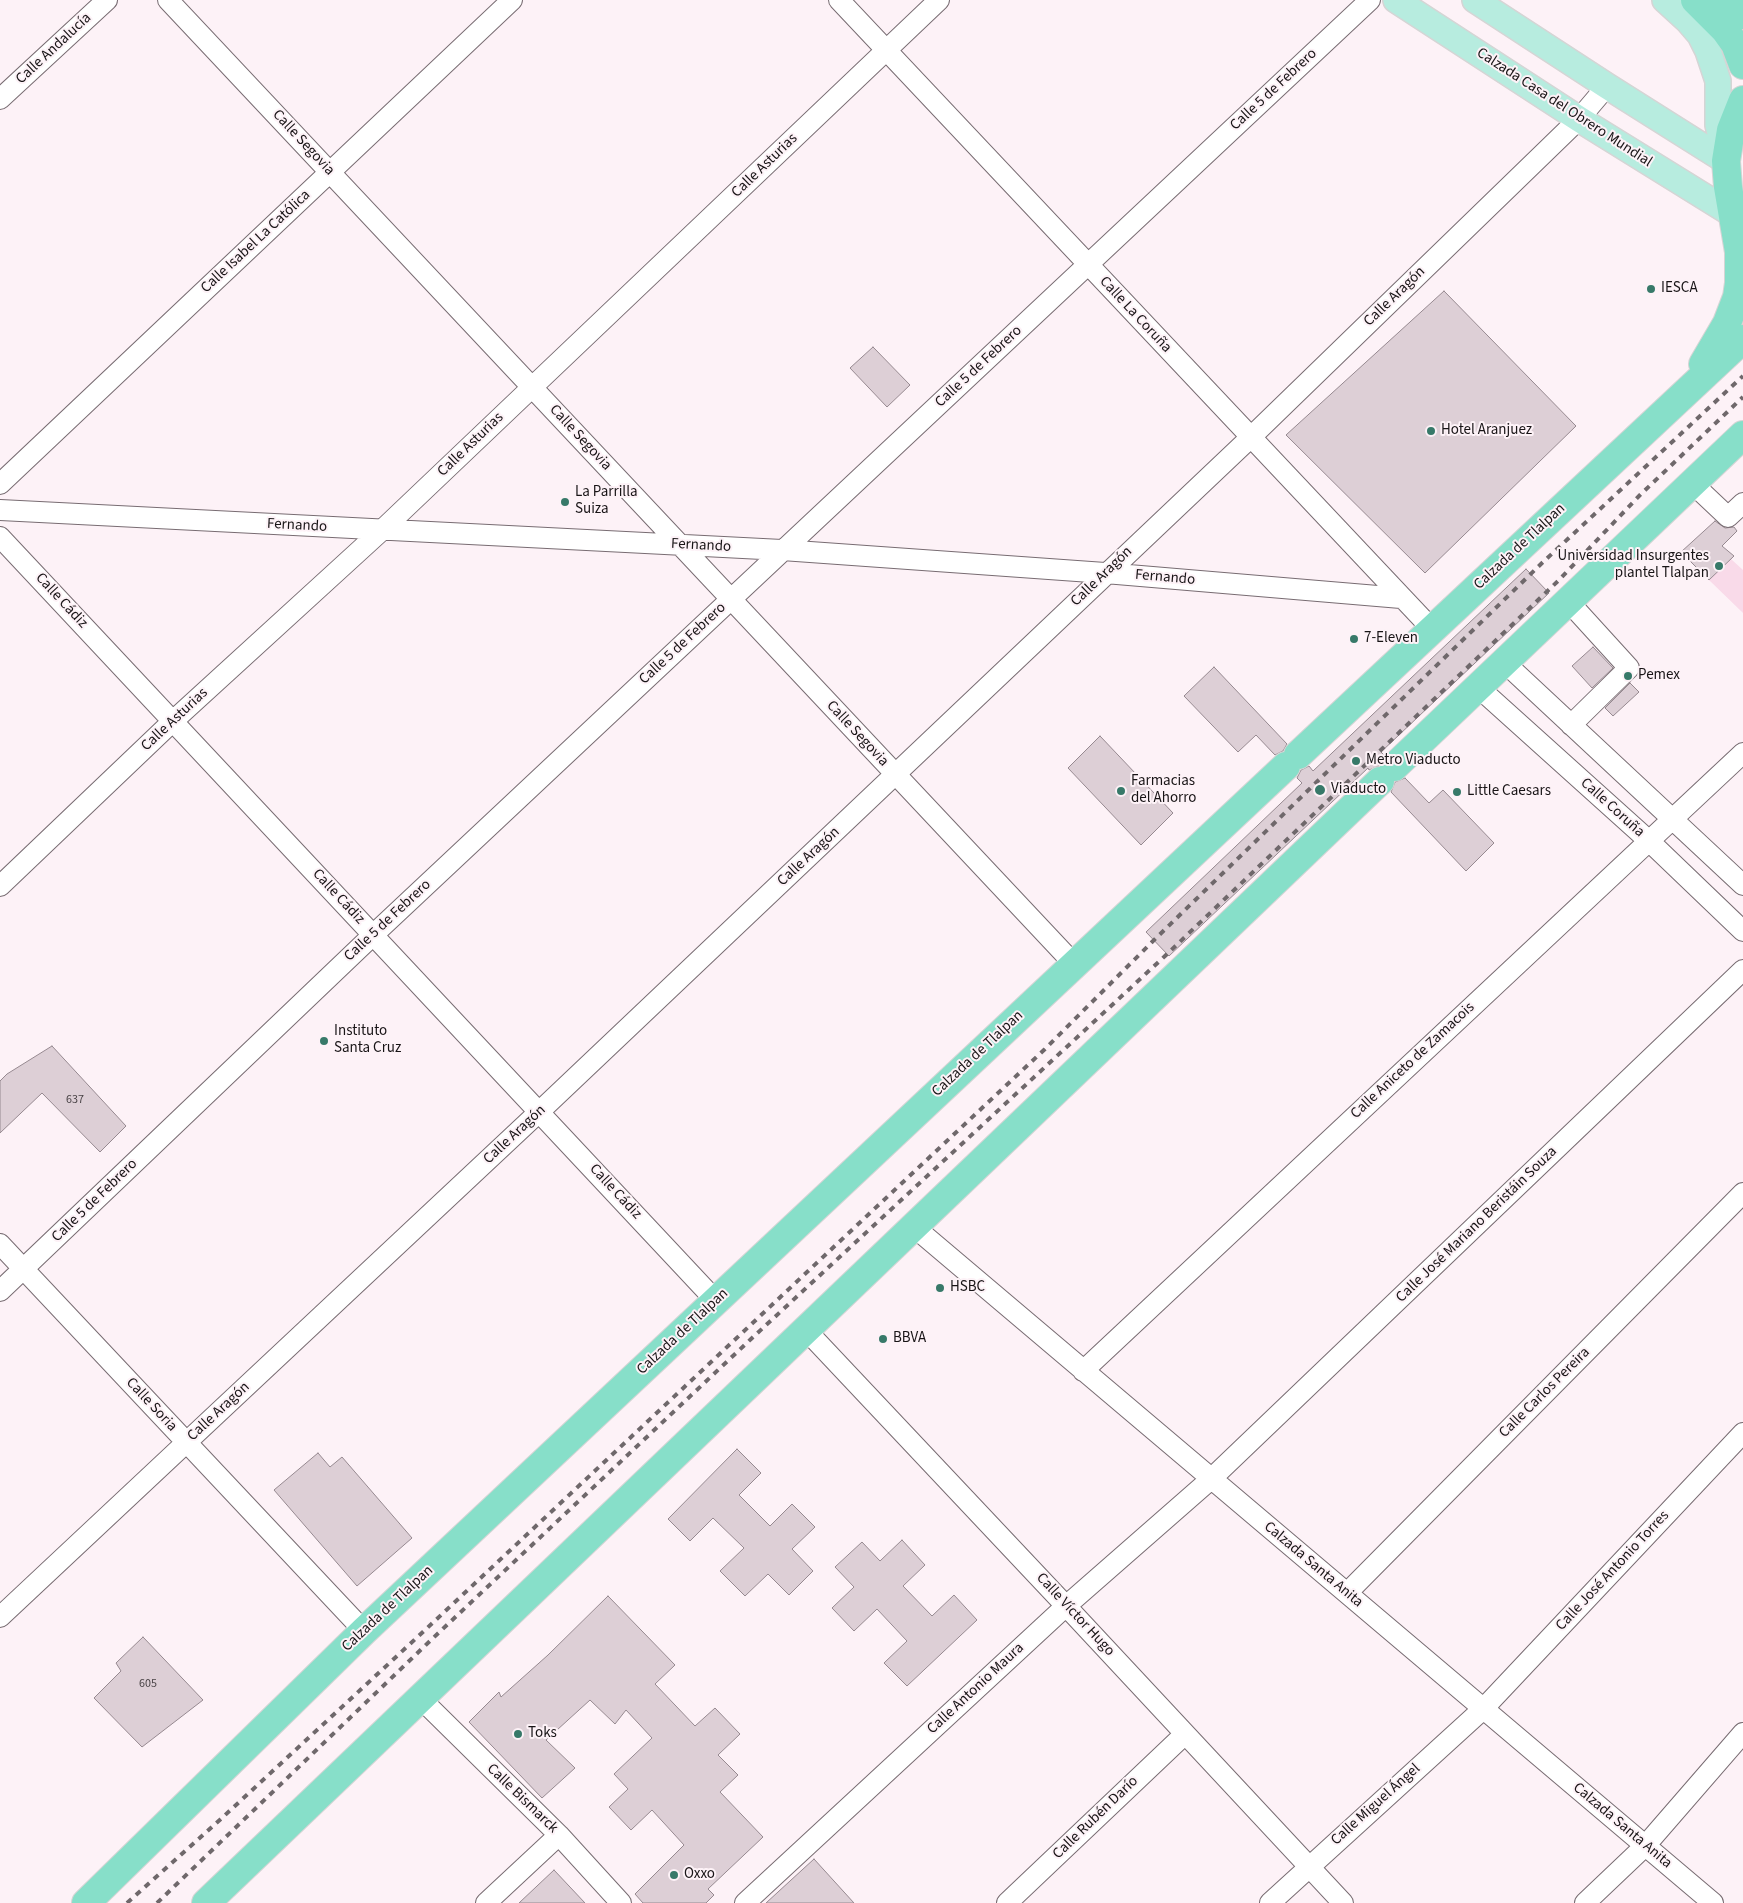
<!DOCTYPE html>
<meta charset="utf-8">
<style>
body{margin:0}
canvas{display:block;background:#fdf2f7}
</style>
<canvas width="1743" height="1903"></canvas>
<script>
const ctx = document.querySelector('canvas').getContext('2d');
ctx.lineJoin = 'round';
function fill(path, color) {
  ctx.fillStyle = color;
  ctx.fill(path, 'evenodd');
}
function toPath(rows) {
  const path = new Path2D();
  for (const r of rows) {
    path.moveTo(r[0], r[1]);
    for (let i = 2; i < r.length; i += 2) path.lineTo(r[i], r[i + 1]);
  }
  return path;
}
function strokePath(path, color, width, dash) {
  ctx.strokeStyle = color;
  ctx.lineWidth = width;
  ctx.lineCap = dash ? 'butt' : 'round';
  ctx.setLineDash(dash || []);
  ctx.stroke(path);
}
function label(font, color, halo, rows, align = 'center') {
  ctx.font = font + ' "Source Sans 3",sans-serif';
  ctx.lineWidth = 4;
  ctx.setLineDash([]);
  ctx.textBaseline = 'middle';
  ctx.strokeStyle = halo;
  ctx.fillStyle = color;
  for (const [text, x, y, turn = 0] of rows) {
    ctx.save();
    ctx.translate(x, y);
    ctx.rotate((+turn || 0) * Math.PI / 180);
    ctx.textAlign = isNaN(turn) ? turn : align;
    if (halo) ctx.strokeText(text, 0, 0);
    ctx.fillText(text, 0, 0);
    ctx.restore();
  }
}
const green = toPath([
 [1731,559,1743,570,1743,613,1709,580]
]);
const building = toPath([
 [1444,291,1576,426,1425,573,1286,435,1444,291],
 [873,347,910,385,887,407,850,368,873,347],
 [1715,521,1725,528,1734,527,1737,531,1722,546,1734,556,1709,580,1681,552,1715,521],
 [1526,569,1549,593,1381,752,1384,755,1379,766,1369,770,1368,768,1169,956,1146,932,1302,783,1297,778,1301,770,1309,766,1313,771,1526,569],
 [1593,647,1613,668,1592,688,1572,666,1593,647],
 [1214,667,1287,744,1283,751,1275,755,1256,735,1238,752,1184,696,1214,667],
 [1630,683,1639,692,1613,716,1605,708,1630,683],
 [1100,736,1173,813,1141,845,1068,768,1100,736],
 [1405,778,1429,803,1443,790,1494,843,1466,871,1391,792,1395,782,1405,778],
 [52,1046,126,1126,100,1152,42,1093,0,1133,0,1081,7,1074,52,1046],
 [737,1449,761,1473,739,1495,770,1526,792,1504,815,1527,792,1549,813,1571,789,1595,768,1574,745,1596,720,1571,744,1548,713,1518,690,1541,668,1519,737,1449],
 [318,1453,330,1467,342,1457,412,1538,357,1586,274,1490,318,1453],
 [902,1540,925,1565,903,1586,932,1616,954,1595,977,1620,907,1686,884,1663,907,1641,877,1609,854,1631,832,1608,854,1587,835,1567,862,1542,880,1561,902,1540],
 [608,1596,675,1665,655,1684,695,1726,715,1708,740,1734,718,1755,738,1775,720,1792,763,1837,708,1889,714,1895,706,1903,643,1903,635,1894,684,1845,652,1810,631,1830,609,1807,628,1789,614,1774,652,1738,626,1710,615,1724,590,1700,546,1740,575,1768,542,1798,469,1722,499,1692,501,1697,548,1655,608,1596],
 [143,1637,203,1700,142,1747,94,1698,121,1671,116,1663,143,1637],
 [814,1859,854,1903,766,1903,814,1859],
 [554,1870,585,1903,519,1903,554,1870]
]);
const minor = toPath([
 [168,0,1074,964],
 [839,0,1432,629],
 [0,99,107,0],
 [1692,483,1728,517,1743,503],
 [0,484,512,0],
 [0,510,782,550,1105,573,1401,598],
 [0,537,716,1301],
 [1568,601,1629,668,1571,725],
 [1504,662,1743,885],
 [1478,687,1648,840,1743,931],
 [0,886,173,721,381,531,939,0],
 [913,1226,1713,1903],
 [0,1244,364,1631],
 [0,1291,373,935,1370,0],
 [805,1329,1066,1606,1343,1903],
 [1083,1371,1743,753],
 [1347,1593,1743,1193],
 [0,1617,539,1112,1250,438,1579,119,1607,86],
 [420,1698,559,1835,621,1903],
 [486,1903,559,1835],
 [745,1903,1066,1606,1211,1479,1743,970],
 [1007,1903,1185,1734],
 [1270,1903,1483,1709,1743,1433],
 [1585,1903,1645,1846,1743,1733]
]);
const major = toPath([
 [1396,0,1579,119,1734,215],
 [1475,0,1607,86,1726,161],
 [1665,0,1688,21,1700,35,1708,51,1718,81,1718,125,1721,137,1728,148]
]);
const highway = toPath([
 [1695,0,1725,30,1735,44,1743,65],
 [1726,0,1743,15],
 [1703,364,1727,323,1737,297,1739,283,1739,252,1728,187,1726,161,1731,130,1743,100],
 [1298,755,1743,339],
 [1394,767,1743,435],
 [86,1903,364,1631,1286,766],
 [206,1903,1380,781]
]);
const rail = toPath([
 [127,1903,223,1817,424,1631,1045,1049,1152,942,1542,563,1743,376],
 [157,1903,431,1640,751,1339,1165,956,1559,580,1640,495,1743,397]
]);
const markers = [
 [1651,289,5,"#377969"],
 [1431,431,5,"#377969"],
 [565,502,5,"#377969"],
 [1719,566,5,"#377969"],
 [1354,639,5,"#377969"],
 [1628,676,5,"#377969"],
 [1356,761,5,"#377969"],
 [1320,790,6,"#377969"],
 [1121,791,5,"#377969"],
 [1457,792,5,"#377969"],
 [324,1041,5,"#377969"],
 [940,1288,5,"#377969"],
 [883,1339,5,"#377969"],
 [518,1734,5,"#377969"],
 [674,1875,5,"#377969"]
];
const numberNames = [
 ["637",75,1100],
 ["605",148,1684]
];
const streetNames = [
 ["Calle Andalucía",54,49,-43],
 ["Calle 5 de Febrero",1274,90,-43],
 ["Calzada Casa del Obrero Mundial",1564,108,33],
 ["Calle Segovia",303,143,47],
 ["Calle Asturias",765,166,-44],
 ["Calle Isabel La Católica",256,242,-43],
 ["Calle Aragón",1395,297,-44],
 ["Calle La Coruña",1135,315,47],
 ["Calle 5 de Febrero",979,367,-43],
 ["Calle Segovia",580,438,47],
 ["Calle Asturias",471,445,-44],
 ["Fernando",297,526,3],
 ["Fernando",701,546,3],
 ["Calzada de Tlalpan",1520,547,-43],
 ["Calle Aragón",1102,577,-44],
 ["Fernando",1165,578,5],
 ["Calle Cádiz",61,601,47],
 ["Calle 5 de Febrero",683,644,-43],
 ["Calle Asturias",175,720,-43],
 ["Calle Segovia",857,734,47],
 ["Calle Coruña",1612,808,42],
 ["Calle Aragón",809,857,-43],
 ["Calle Cádiz",338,897,47],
 ["Calle 5 de Febrero",388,921,-43],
 ["Calzada de Tlalpan",978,1054,-43],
 ["Calle Aniceto de Zamacois",1413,1061,-43],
 ["Calle Aragón",515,1135,-43],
 ["Calle Cádiz",615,1192,47],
 ["Calle 5 de Febrero",95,1201,-44],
 ["Calle José Mariano Beristáin Souza",1477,1225,-44],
 ["Calzada de Tlalpan",683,1332,-43],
 ["Calle Carlos Pereira",1545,1393,-45],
 ["Calle Soria",151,1405,47],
 ["Calle Aragón",219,1412,-43],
 ["Calzada Santa Anita",1313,1565,40],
 ["Calle José Antonio Torres",1613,1571,-47],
 ["Calzada de Tlalpan",388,1609,-43],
 ["Calle Víctor Hugo",1075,1615,47],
 ["Calle Antonio Maura",976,1689,-43],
 ["Calle Bismarck",522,1799,44],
 ["Calle Miguel Ángel",1376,1805,-42],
 ["Calle Rubén Darío",1096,1818,-44],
 ["Calzada Santa Anita",1622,1826,40]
];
const poiNames = [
 ["IESCA",1661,289],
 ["Hotel Aranjuez",1441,431],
 ["La Parrilla",575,493],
 ["Suiza",575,510],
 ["Universidad Insurgentes",1709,557,"right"],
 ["plantel Tlalpan",1709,574,"right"],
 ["7-Eleven",1364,639],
 ["Pemex",1638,676],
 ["Metro Viaducto",1366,761],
 ["Farmacias",1131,782],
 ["del Ahorro",1131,799],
 ["Viaducto",1331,790],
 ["Little Caesars",1467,792],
 ["Instituto",334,1032],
 ["Santa Cruz",334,1049],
 ["HSBC",950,1288],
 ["BBVA",893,1339],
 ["Toks",528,1734],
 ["Oxxo",684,1875]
];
fill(green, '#f9dae9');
fill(building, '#ddcfd6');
strokePath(building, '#968990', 1);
strokePath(minor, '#786c72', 22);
strokePath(major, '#d5d5d5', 28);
strokePath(highway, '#d5d5d5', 30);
strokePath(minor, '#fff', 20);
strokePath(major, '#b7ecdf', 25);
strokePath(highway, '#87dfc9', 28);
strokePath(rail, '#6f686b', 4, [6, 6]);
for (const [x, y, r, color] of markers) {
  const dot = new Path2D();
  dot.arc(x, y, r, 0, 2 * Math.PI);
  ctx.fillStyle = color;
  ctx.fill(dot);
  strokePath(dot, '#fdf2f7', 2);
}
label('12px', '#494346', null, numberNames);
label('15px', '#181416', '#fdf2f7', streetNames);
label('15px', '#181416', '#fdf2f7', poiNames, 'left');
</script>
